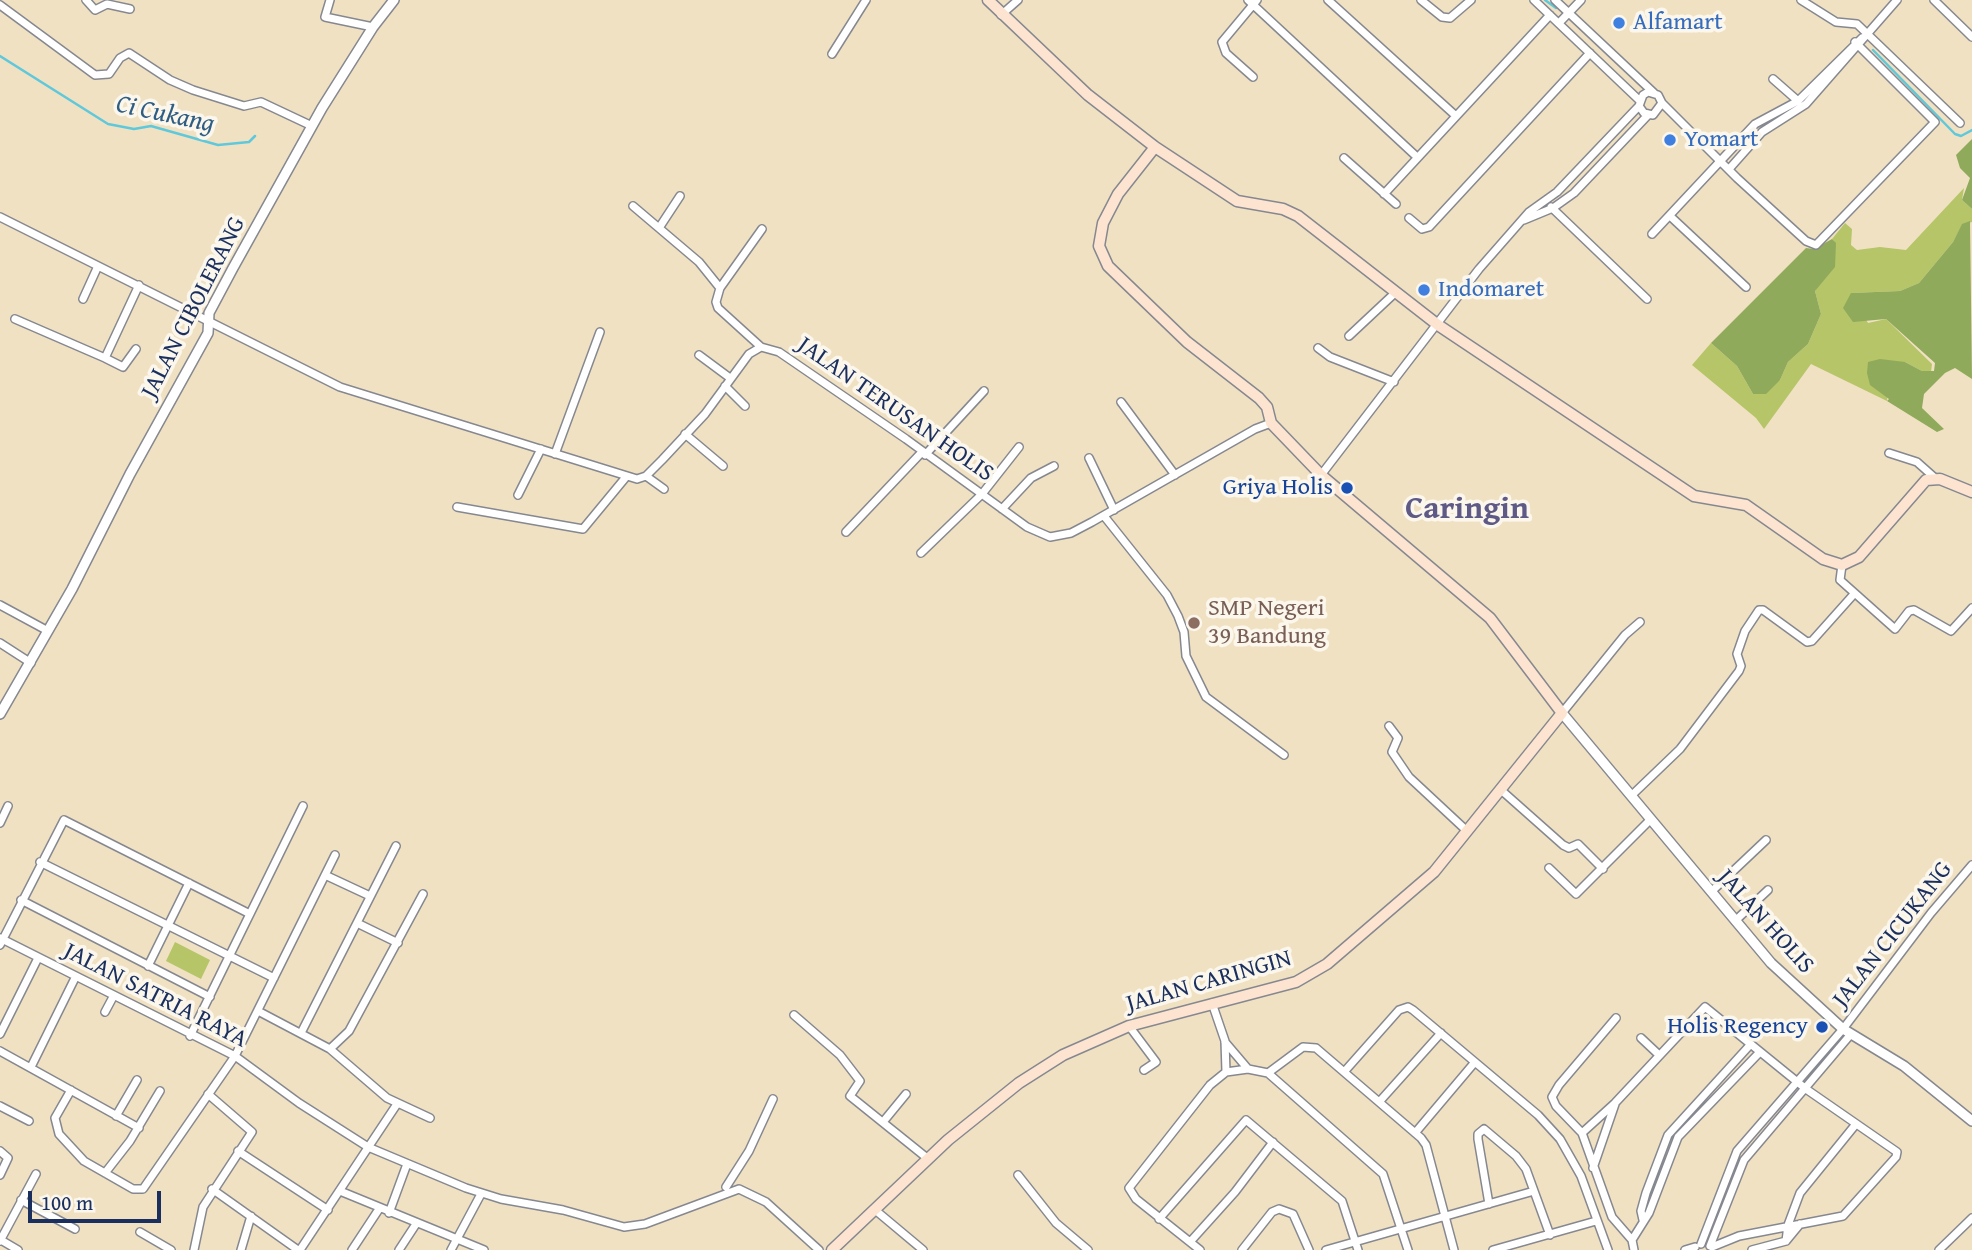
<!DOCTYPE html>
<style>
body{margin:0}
#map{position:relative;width:1972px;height:1250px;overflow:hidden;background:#f1e1c3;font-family:"Gentium Book Plus",serif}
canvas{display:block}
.scale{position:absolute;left:28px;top:1191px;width:133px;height:32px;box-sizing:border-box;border:4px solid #1b2f5e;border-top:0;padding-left:9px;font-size:21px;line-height:24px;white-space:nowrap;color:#1b2f5e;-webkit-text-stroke:5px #fbf7ec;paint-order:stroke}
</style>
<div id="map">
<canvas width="1972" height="1250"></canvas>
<div class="scale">100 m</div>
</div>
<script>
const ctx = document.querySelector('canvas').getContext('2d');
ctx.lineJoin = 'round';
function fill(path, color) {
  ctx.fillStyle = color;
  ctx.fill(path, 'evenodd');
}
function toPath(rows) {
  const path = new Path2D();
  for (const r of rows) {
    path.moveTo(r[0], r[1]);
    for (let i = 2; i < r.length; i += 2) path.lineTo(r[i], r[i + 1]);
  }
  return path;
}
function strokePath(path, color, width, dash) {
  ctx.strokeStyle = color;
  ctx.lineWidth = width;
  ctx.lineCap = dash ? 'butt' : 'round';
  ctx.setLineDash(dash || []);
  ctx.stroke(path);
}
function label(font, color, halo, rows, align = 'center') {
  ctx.font = font + ' "Gentium Book Plus",serif';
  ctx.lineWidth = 7;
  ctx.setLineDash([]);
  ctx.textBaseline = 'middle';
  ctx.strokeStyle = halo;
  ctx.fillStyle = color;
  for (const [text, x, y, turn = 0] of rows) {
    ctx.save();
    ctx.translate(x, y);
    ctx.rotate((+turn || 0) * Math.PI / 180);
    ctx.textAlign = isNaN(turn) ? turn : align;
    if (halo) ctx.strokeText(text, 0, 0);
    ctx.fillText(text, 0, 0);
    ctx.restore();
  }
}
const green = toPath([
 [1964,188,1962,200,1972,209,1972,222,1962,225,1953,242,1919,283,1900,291,1851,293,1868,323,1886,319,1932,364,1931,372,1922,371,1905,362,1892,363,1887,401,1811,364,1764,429,1756,418,1692,365,1711,343,1737,366,1753,394,1780,380,1788,362,1808,344,1821,314,1815,291,1836,244,1832,239,1845,223,1852,229,1851,245,1857,250,1880,247,1906,250],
 [175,942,210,960,201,979,166,961]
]);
const forest = toPath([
 [1972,139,1972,209,1962,200,1970,178,1960,168,1956,155],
 [1970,221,1972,379,1955,368,1945,373,1924,394,1922,408,1944,429,1937,432,1887,401,1889,399,1870,385,1867,373,1868,362,1880,359,1905,362,1922,371,1934,371,1935,363,1886,319,1853,322,1843,308,1851,293,1900,291,1919,283,1953,242,1962,224],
 [1832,239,1836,243,1835,267,1815,291,1821,314,1808,344,1788,362,1780,380,1766,394,1753,394,1737,366,1711,343,1806,248,1814,249]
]);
const stream = toPath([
 [1545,0,1556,8],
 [1873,50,1955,134,1961,136,1972,130],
 [0,56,108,124,134,129,151,126,218,145,249,142,255,136]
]);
const minor = toPath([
 [86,0,95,10,107,4,130,9],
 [330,0,325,17,373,27],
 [1248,0,1417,157],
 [1328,0,1456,116],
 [1421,0,1442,17,1450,18,1471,0],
 [1534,0,1639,100],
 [1555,0,1654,93],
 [1801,0,1836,22,1857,24,1960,123],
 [1934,0,1972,37],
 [0,5,95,75,109,74,120,58,129,53,170,80,193,90,244,106,261,102,312,126],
 [1001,15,1018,0],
 [1559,23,1581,0],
 [832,54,866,0],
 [1253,77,1226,53,1222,42,1257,0],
 [1773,79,1798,101],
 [1662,103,1653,115,1644,113,1639,106,1643,95,1648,92,1658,95,1662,103,1737,178,1806,241,1816,245,1935,122,1855,42],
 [1344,158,1396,204],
 [1730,168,1762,132,1806,104,1897,0],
 [1384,194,1550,15],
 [633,206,699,262,720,288],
 [1551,207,1647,299],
 [1670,216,1746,287],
 [0,217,340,387,637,479,646,476,662,460,705,414,749,354,761,347,779,352,906,439,1027,527,1050,537,1071,533,1092,522,1255,429,1271,423],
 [1409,218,1422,229,1429,227,1590,53],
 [1524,220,1553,208,1574,193,1648,115],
 [659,228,680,196],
 [1652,234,1755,124,1798,101,1862,38],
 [83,299,98,266],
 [15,319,105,358,139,285],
 [1349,336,1396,292],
 [761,347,718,308,716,302,720,288,762,229],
 [1318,348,1330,357,1394,382],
 [699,355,730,378],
 [105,358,123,367,136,349],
 [725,386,745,406],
 [1121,402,1175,475],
 [685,434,723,466],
 [1889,453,1917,462,1935,478],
 [555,454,600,332],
 [925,455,984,391],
 [1089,458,1114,510],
 [1321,475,1479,269,1529,212,1557,192,1639,106],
 [646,476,664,489],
 [518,495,541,449],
 [457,507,583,529,626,477],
 [1002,509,1031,478,1054,466],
 [1104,516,1167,595,1178,616,1184,632,1186,656,1206,697,1284,755],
 [846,532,922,452],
 [921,553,982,494,1019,447],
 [1842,565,1840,580,1895,629,1909,611,1914,610,1951,631,1972,608],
 [0,605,48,631],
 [0,643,31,663],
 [1562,713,1625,635,1640,622],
 [1389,726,1398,738,1392,752,1409,777,1467,831],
 [1501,790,1563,845,1569,848,1578,844,1603,869],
 [1631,796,1680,749,1739,671,1741,666,1737,654,1745,631,1759,610,1763,610,1807,642,1812,641,1854,594],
 [0,823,8,806],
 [40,862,274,978],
 [1549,868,1576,894,1651,819],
 [325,875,370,896],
 [1711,892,1766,840],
 [21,900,210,997],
 [1735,921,1768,890],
 [357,923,398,943],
 [0,938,235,1056,299,1103,368,1147,466,1188,501,1199,563,1210,624,1227,645,1224,739,1189,766,1202,819,1250],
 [0,945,64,820,250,914],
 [148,966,189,883],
 [1212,1003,1225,1041,1226,1072],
 [258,1011,330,1049,387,1098,430,1118],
 [105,1012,113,997],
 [794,1015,840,1055,860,1081,850,1096,927,1158],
 [1616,1018,1559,1085,1552,1097,1556,1106,1582,1133,1612,1217,1632,1240],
 [1129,1026,1156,1062,1144,1070],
 [301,1033,396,846],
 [0,1034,38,958],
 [190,1036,303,806],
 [1641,1038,1658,1054],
 [1225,1042,1248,1069],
 [330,1049,349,1031,423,894],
 [0,1051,139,1128],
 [31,1067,75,978],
 [1344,1072,1399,1010,1408,1007,1413,1010,1538,1115,1560,1139,1581,1176,1608,1250],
 [1268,1073,1303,1047,1316,1048,1421,1138,1426,1145,1454,1250],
 [71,1090,55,1118,59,1134,84,1161,133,1189,143,1189,235,1056,335,855],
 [1380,1101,1441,1033],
 [0,1106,29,1121],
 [116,1116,137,1080],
 [883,1122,906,1094],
 [1415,1133,1475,1062],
 [1582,1133,1615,1103,1705,1007,1806,1089,1897,1152,1896,1157,1843,1216,1739,1236,1712,1247],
 [0,1151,8,1158,0,1175],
 [238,1151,328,1210],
 [1593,1168,1615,1104],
 [105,1173,130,1141,160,1091],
 [1018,1175,1056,1223,1088,1250],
 [726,1187,749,1151,773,1099],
 [212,1189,298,1250],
 [340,1191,484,1250],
 [21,1200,75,1229],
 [1489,1204,1478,1139,1478,1134,1484,1129,1516,1156,1526,1169,1550,1235],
 [874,1209,923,1250],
 [389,1213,407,1164],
 [1159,1219,1246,1120,1342,1201,1358,1250],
 [1643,1220,1641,1211,1646,1193,1668,1135,1750,1045],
 [140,1232,171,1250],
 [1,1240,18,1250],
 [0,1241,36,1174],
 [1786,1241,1788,1225,1800,1193,1856,1124],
 [1190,1242,1235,1192,1273,1142],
 [1701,1244,1737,1151,1843,1029,1931,913,1972,865],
 [1710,1246,1744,1160,1851,1034],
 [194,1250,203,1207,252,1132,208,1094],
 [241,1250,251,1216],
 [300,1250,397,1104],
 [352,1250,379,1209],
 [399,1250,416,1224],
 [451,1250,481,1194],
 [1200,1250,1136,1199,1129,1188,1210,1085,1226,1072,1248,1069,1268,1073,1383,1174,1408,1250],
 [1242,1250,1272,1212,1279,1209,1293,1214,1309,1250],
 [1326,1250,1534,1191],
 [1493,1250,1596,1221],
 [1634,1250,1632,1240,1649,1213,1678,1137,1759,1053],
 [1685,1250,1695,1247],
 [1752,1250,1786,1241,1800,1224],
 [1939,1250,1972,1218]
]);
const tertiary = toPath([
 [1562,713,1771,963,1843,1029,1904,1066,1972,1121],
 [0,714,72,589,130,474,208,333,209,313,233,268,322,108,373,27,394,0]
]);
const secondary = toPath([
 [988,0,1088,95,1155,147,1237,201,1283,209,1298,216,1438,325,1694,496,1746,505,1823,559,1842,565,1859,557,1926,480,1940,479,1972,492],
 [832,1250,948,1140,1019,1083,1063,1055,1129,1026,1296,982,1327,964,1434,872,1562,713,1490,618,1321,475,1271,423,1267,407,1259,398,1187,342,1108,266,1099,246,1103,223,1118,194,1155,147]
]);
const markers = [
 [1619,23,7,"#3f7fe0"],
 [1670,140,7,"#3f7fe0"],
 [1424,290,7,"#3f7fe0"],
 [1347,488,7,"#1a4fb4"],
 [1194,623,7,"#8d6e63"],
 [1822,1027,7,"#1a4fb4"]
];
const shopNames = [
 ["Alfamart",1633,23],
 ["Yomart",1684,140],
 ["Indomaret",1438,290]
];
const streetNames = [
 ["JALAN CIBOLERANG",194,308,-63],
 ["JALAN TERUSAN HOLIS",895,410,35],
 ["JALAN HOLIS",1765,922,48],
 ["JALAN CICUKANG",1893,935,-52],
 ["JALAN CARINGIN",1209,982,-16],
 ["JALAN SATRIA RAYA",155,996,27]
];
const transitNames = [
 ["Griya Holis",1333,488],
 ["Holis Regency",1808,1027]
];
const educationNames = [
 ["SMP Negeri",1208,609],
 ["39 Bandung",1208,637]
];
const waterNames = [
 ["Ci Cukang",165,115,12]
];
const districtNames = [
 ["Caringin",1467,510]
];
fill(green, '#b5c568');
fill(forest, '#90aa5c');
strokePath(stream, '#5fc8da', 2.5);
strokePath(minor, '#868890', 10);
strokePath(tertiary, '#868890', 12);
strokePath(secondary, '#868890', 13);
strokePath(minor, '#fff', 7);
strokePath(tertiary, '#fff', 9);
strokePath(secondary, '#fde4d0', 10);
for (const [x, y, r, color] of markers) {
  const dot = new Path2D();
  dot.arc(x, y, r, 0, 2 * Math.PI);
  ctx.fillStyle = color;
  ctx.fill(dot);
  strokePath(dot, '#fbf7ec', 2.5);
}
label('24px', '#366cbe', '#fbf7ec', shopNames, 'left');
label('24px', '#1b2f5e', '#fbf7ec', streetNames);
label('24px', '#164399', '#fbf7ec', transitNames, 'right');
label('24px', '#785e54', '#fbf7ec', educationNames, 'left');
label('italic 26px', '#2f5d83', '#fbf7ec', waterNames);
label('bold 32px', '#5f5a85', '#fbf7ec', districtNames);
</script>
